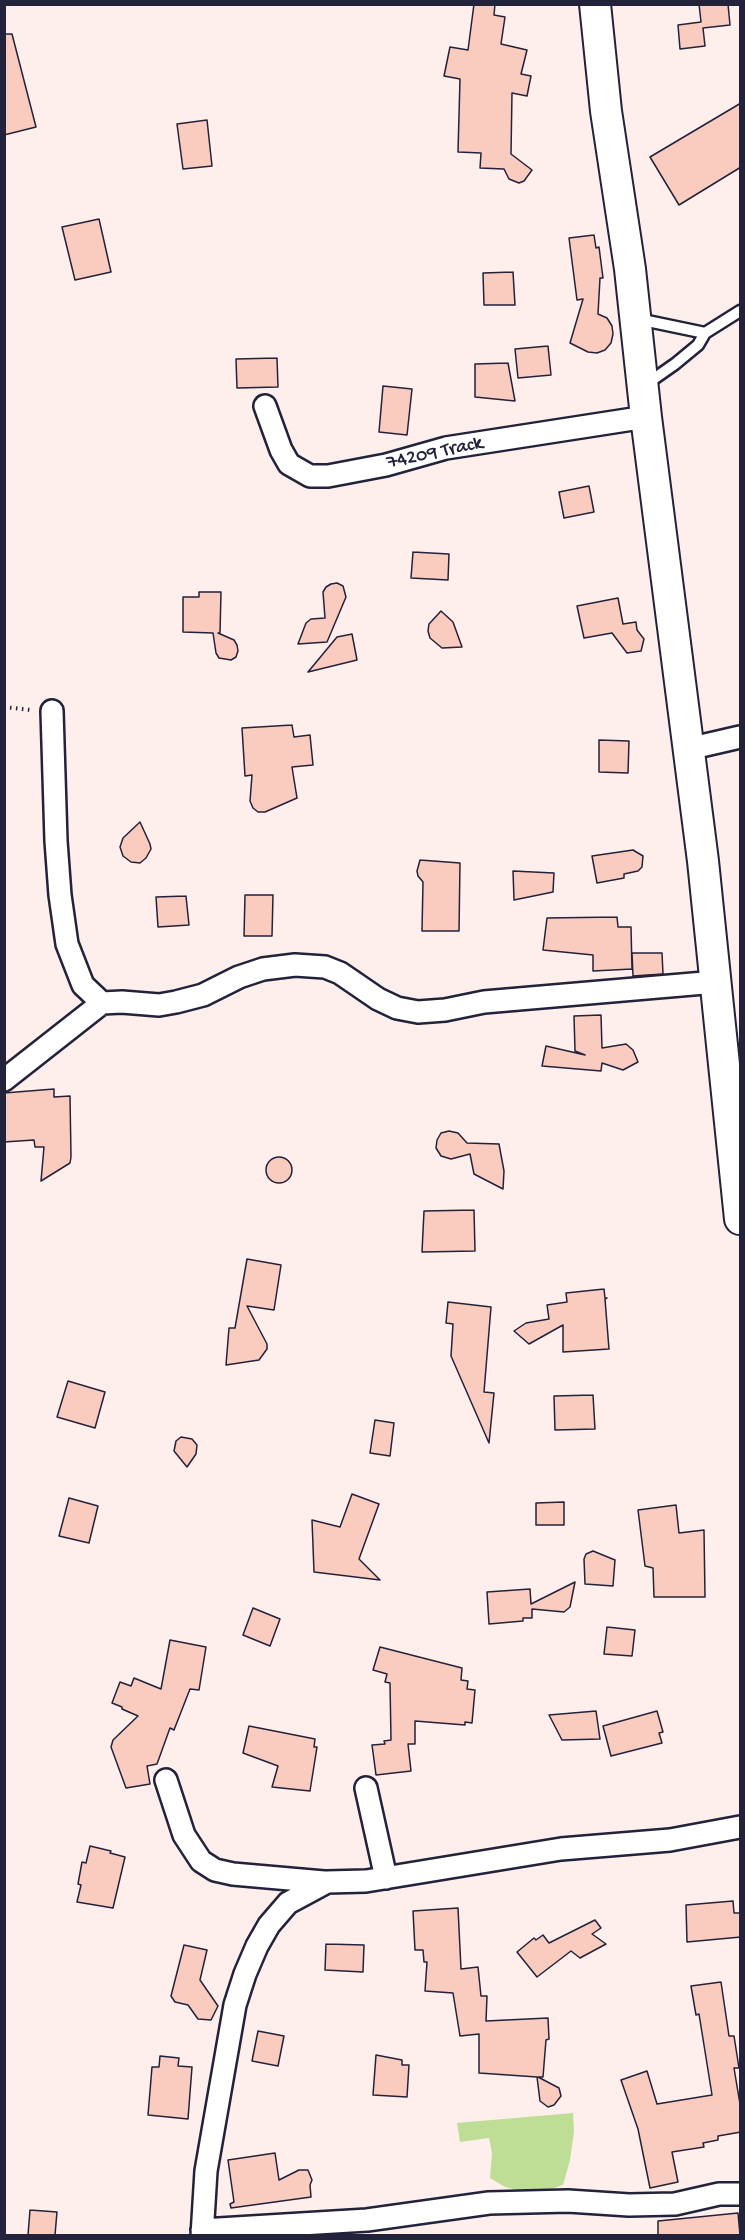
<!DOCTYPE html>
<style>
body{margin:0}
#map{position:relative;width:745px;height:2240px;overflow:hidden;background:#feefec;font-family:"Gochi Hand",sans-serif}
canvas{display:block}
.frame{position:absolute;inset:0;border:6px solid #22223b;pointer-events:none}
</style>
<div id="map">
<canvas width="745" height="2240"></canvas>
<div class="frame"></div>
</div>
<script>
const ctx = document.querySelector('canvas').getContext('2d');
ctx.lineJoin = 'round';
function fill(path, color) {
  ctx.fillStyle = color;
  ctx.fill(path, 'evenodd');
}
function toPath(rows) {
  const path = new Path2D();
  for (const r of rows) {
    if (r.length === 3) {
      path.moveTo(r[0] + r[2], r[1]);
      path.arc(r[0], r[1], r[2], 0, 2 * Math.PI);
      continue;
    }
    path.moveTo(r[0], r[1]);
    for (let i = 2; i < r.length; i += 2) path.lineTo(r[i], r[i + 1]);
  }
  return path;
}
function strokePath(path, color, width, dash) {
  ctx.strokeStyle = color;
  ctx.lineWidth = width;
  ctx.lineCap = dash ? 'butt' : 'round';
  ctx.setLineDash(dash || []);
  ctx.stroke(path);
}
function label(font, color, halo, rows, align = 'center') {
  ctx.font = font + ' "Gochi Hand",sans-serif';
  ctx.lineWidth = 4.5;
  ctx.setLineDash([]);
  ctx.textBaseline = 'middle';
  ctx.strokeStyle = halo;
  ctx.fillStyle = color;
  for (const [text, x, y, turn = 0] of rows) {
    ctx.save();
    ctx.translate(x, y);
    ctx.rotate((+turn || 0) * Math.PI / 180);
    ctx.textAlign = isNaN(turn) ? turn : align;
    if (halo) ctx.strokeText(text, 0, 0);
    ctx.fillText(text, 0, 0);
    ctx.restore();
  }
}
const green = toPath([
 [573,2113,574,2132,570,2160,563,2185,551,2189,538,2192,521,2191,505,2187,490,2178,492,2153,489,2138,460,2142,457,2123]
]);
const building = toPath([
 [474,4,495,4,494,15,505,17,501,44,527,50,521,74,531,76,527,96,512,93,511,154,532,170,524,181,519,183,509,179,504,169,480,168,481,153,458,152,460,79,444,76,450,47,468,50,474,4],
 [699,4,728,4,730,25,703,28,705,46,680,49,678,25,701,22,699,4],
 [4,34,12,34,36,127,4,135,4,34],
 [741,103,741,167,679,205,650,157,741,103],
 [207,120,212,166,183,169,177,124,207,120],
 [99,219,111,272,75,280,62,227,99,219],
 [594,235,596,248,599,247,603,278,600,278,598,314,607,318,612,326,613,334,611,343,605,350,597,353,588,352,570,343,583,299,577,300,569,238,594,235],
 [513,272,515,305,484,305,483,273,513,272],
 [548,346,551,375,518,378,515,349,548,346],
 [277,358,278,387,237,388,236,359,277,358],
 [508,363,515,401,475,397,475,364,508,363],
 [383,386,412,389,407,435,379,432,383,386],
 [589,486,594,512,564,518,559,492,589,486],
 [413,552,449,554,448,580,411,578,413,552],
 [337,583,343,586,346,597,327,642,298,644,306,623,311,619,325,618,323,592,326,587,331,584,337,583],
 [199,592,221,592,220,633,218,633,234,640,237,645,238,651,236,657,231,660,219,658,216,653,213,633,183,632,183,597,199,597,199,592],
 [618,598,623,624,636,622,637,630,644,639,641,651,627,653,612,633,584,638,577,606,618,598],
 [441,611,453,622,462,647,442,648,430,638,428,631,429,624,441,611],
 [352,634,357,660,308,672,337,637,352,634],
 [292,725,294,737,310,735,313,765,292,767,297,798,265,812,258,812,253,808,250,801,252,775,245,776,242,728,292,725],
 [599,740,629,741,628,773,599,772,599,740],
 [140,822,150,844,151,849,146,858,140,863,131,862,123,856,120,847,123,838,140,822],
 [633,850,643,856,642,867,638,871,624,874,624,878,597,883,592,856,633,850],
 [420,860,460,863,459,931,422,931,423,882,418,876,417,871,420,860],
 [513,871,554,873,553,892,514,900,513,871],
 [245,895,273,895,272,936,244,936,245,895],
 [186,896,189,925,158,927,156,897,186,896],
 [617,917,618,927,631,927,632,969,593,971,593,955,543,950,547,918,617,917],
 [632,953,662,953,663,974,633,976,632,953],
 [601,1015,602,1048,626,1044,633,1050,638,1062,623,1070,602,1063,601,1071,542,1066,546,1046,585,1055,575,1051,574,1016,601,1015],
 [54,1089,54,1097,70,1096,71,1157,70,1163,41,1181,44,1147,35,1147,34,1140,4,1142,4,1093,54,1089],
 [449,1131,458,1133,467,1143,499,1144,504,1171,503,1189,474,1174,470,1154,451,1159,441,1156,436,1148,437,1140,441,1133,449,1131],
 [279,1170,13],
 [474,1210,475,1251,422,1252,424,1211,474,1210],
 [247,1259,281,1265,274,1310,247,1306,267,1344,267,1349,259,1360,226,1365,229,1328,235,1328,247,1259],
 [604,1289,605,1298,607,1298,605,1299,609,1349,563,1352,563,1325,529,1344,514,1331,526,1323,549,1319,547,1305,567,1302,566,1293,604,1289],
 [448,1302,491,1307,484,1392,494,1393,489,1443,451,1356,453,1324,446,1323,448,1302],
 [68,1381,105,1392,95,1428,57,1417,68,1381],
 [593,1395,595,1429,555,1430,554,1396,593,1395],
 [375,1420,394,1423,390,1456,370,1453,375,1420],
 [181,1437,192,1439,197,1445,196,1454,187,1467,174,1451,176,1441,181,1437],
 [352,1494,379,1504,359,1559,380,1580,314,1572,312,1520,340,1527,352,1494],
 [69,1498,98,1506,89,1543,59,1536,69,1498],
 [564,1502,564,1525,536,1525,536,1503,564,1502],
 [676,1505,679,1533,704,1530,705,1597,654,1597,653,1568,645,1566,638,1510,676,1505],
 [593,1551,615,1560,613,1586,585,1584,584,1559,586,1554,593,1551],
 [575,1582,570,1607,564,1612,532,1609,532,1618,523,1618,523,1621,489,1624,487,1592,530,1589,531,1604,575,1582],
 [253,1608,280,1619,270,1646,243,1635,253,1608],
 [607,1627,635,1630,632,1656,604,1654,607,1627],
 [170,1640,206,1647,199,1690,190,1689,174,1730,170,1728,157,1764,147,1766,150,1784,126,1788,111,1747,113,1740,138,1716,122,1709,122,1707,112,1703,120,1682,131,1686,134,1678,161,1689,170,1640],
 [380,1647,462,1668,461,1680,468,1681,467,1689,475,1690,472,1723,465,1722,465,1725,415,1721,415,1744,408,1744,411,1771,376,1775,372,1745,385,1744,384,1741,391,1740,390,1683,385,1682,387,1674,373,1670,380,1647],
 [596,1711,600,1739,562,1740,549,1715,596,1711],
 [657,1711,663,1732,659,1733,662,1743,611,1756,603,1726,657,1711],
 [249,1726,315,1739,314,1747,317,1747,310,1791,272,1787,278,1766,243,1753,249,1726],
 [90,1846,111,1851,110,1853,125,1857,113,1908,77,1902,81,1885,78,1884,82,1862,86,1863,90,1846],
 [733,1901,734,1913,741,1913,741,1937,687,1942,686,1905,733,1901],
 [458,1908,461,1969,478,1967,481,1996,487,1996,486,2021,548,2018,549,2039,546,2040,543,2077,538,2077,559,2088,561,2096,554,2105,548,2107,540,2101,537,2077,479,2073,479,2034,460,2036,453,1993,425,1991,427,1962,424,1962,423,1950,415,1950,413,1911,458,1908],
 [595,1920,601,1928,592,1934,606,1944,580,1958,571,1951,537,1977,517,1952,534,1938,536,1940,543,1935,549,1943,595,1920],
 [326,1944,364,1945,363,1972,325,1970,326,1944],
 [184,1945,207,1950,200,1980,218,2006,211,2020,198,2019,188,2005,175,2002,171,1996,184,1945],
 [721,1982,729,2036,734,2036,739,2068,734,2068,741,2110,741,2132,718,2136,718,2140,703,2143,704,2147,672,2152,678,2182,650,2188,638,2129,621,2080,647,2071,657,2104,712,2095,699,2014,696,2015,691,1986,721,1982],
 [258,2031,284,2036,278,2066,252,2061,258,2031],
 [376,2055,402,2060,402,2065,409,2065,407,2097,373,2095,376,2055],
 [160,2056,179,2058,178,2066,192,2067,188,2119,148,2115,152,2067,159,2067,160,2056],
 [275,2153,279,2180,299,2170,308,2170,312,2180,310,2185,311,2197,231,2208,230,2204,234,2202,228,2160,275,2153],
 [30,2210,57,2212,55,2235,28,2235,30,2210],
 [738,2213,740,2235,658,2235,658,2221,738,2213]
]);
const path = toPath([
 [4,707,31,710]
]);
const lane = toPath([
 [638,319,705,333,740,311],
 [645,385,675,364,698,345,705,333]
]);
const street = toPath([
 [265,406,281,450,289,464,310,476,328,476,386,465,446,448,646,417],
 [52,711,56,841,60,895,67,944,83,985,102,1003],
 [688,749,740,737],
 [4,1080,102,1003,122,1002,159,1005,176,1002,203,995,239,977,263,969,295,965,325,967,340,973,378,999,397,1008,418,1012,445,1010,484,1002,716,982],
 [166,1780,184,1835,201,1861,215,1870,233,1874,324,1882],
 [366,1788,386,1878],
 [202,2230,367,2220,489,2203,568,2201,629,2205,675,2204,719,2194,740,2194],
 [202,2236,206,2171,235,2005,245,1974,257,1946,269,1925,288,1903,327,1882,366,1881,561,1849,670,1840,740,1827]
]);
const secondary = toPath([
 [595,4,606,111,630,269,646,417,703,861,740,1219]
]);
const streetNames = [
 ["74209 Track",435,454,-12]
];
fill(green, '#bede96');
fill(building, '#facbbf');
strokePath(building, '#22223b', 1.5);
strokePath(lane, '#22223b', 15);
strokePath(street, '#22223b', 26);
strokePath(secondary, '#22223b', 34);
strokePath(path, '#22223b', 4, [1.5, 4.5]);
strokePath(lane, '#fff', 10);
strokePath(street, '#fff', 21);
strokePath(secondary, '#fff', 30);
label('20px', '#22223b', '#fff', streetNames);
</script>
